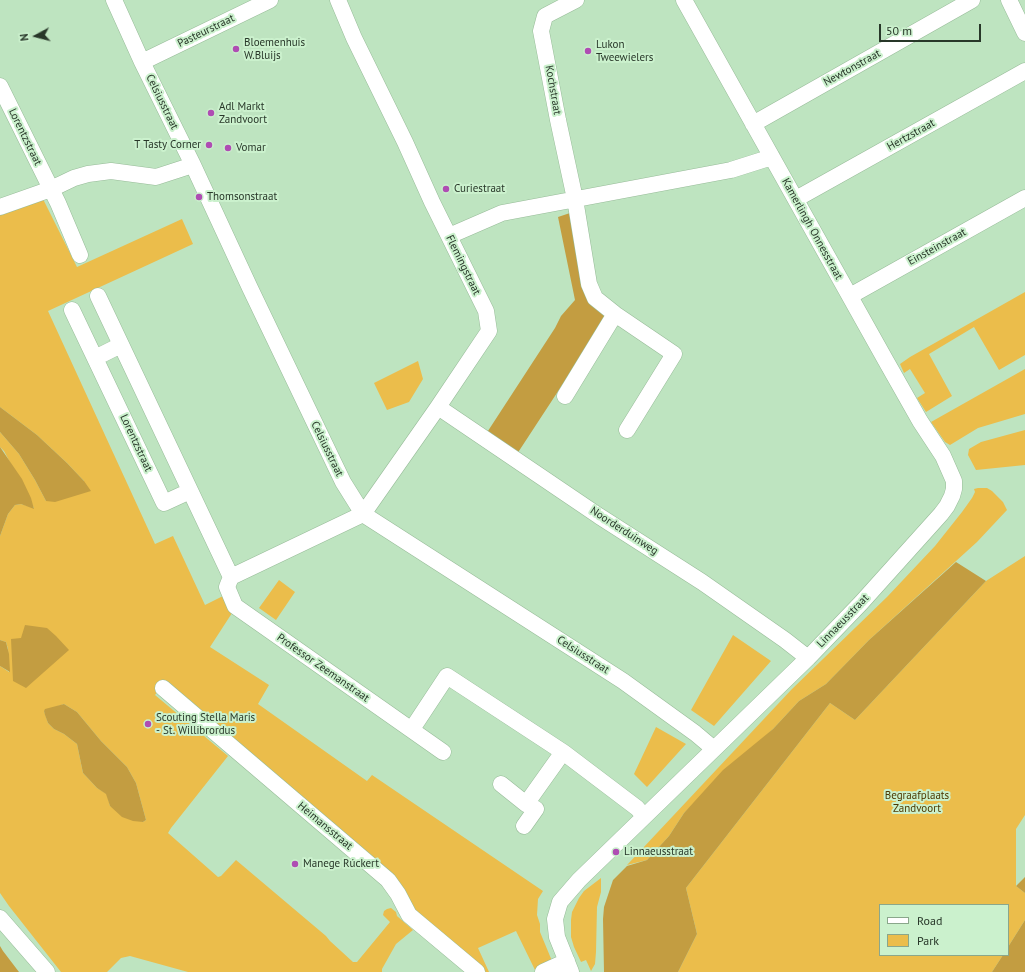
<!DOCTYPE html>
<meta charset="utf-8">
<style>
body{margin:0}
#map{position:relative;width:1025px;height:972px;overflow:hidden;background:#bee4c0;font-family:"PT Sans",sans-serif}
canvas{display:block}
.legend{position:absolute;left:879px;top:904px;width:130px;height:52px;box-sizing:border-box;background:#cbf1cd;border:1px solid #8aa78b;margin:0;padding:5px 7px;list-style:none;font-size:12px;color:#283729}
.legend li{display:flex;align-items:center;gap:8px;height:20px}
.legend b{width:20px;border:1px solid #8aa78b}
.north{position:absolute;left:16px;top:16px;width:40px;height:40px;-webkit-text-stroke:3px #cbf1cd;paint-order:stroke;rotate:263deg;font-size:11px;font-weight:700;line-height:16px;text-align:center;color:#283729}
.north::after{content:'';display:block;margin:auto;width:14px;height:18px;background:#283729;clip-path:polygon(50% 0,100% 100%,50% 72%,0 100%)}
.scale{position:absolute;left:879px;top:24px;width:102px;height:18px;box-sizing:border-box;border:2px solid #283729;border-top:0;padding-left:5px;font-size:12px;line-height:14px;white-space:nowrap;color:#283729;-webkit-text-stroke:3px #cbf1cd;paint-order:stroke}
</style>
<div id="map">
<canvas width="1025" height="972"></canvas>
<ul class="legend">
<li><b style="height:5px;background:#fff"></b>Road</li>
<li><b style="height:11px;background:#ebbd4b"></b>Park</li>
</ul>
<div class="north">N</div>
<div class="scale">50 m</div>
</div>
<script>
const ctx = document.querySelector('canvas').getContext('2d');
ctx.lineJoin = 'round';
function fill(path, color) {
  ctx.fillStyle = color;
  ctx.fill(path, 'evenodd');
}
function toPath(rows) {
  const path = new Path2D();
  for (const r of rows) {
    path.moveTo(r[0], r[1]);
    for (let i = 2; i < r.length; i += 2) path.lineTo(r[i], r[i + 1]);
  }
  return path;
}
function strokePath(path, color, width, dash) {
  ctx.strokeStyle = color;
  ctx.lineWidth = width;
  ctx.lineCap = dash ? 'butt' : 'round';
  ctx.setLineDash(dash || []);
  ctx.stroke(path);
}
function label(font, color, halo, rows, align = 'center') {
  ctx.font = font + ' "PT Sans",sans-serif';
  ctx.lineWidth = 4;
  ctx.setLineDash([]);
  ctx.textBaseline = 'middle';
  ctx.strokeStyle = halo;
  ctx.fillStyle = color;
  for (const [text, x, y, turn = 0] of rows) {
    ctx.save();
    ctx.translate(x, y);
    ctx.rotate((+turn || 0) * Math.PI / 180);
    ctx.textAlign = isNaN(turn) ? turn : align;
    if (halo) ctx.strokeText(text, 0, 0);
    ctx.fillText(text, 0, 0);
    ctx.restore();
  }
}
const green = toPath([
 [40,193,77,267,182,219,193,244,48,311,155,544,173,536,205,605,227,594,234,610,210,647,269,685,258,704,367,781,372,775,543,891,538,899,537,915,540,924,540,932,552,961,535,970,516,931,478,948,489,972,486,972,413,911,190,700,159,690,155,695,228,756,171,828,168,833,218,877,221,876,236,860,326,936,330,941,353,962,357,962,390,922,383,915,384,911,387,909,391,908,396,912,397,916,413,930,396,944,382,969,382,972,188,972,130,956,121,958,107,972,61,972,9,906,0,893,0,666,9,672,8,649,6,642,0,640,0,536,8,514,15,505,21,504,34,508,4,451,0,447,0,432,19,454,35,480,46,501,84,481,67,463,37,435,0,407,0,209],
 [64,704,77,712,101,741,127,767,136,783,146,820,143,822,110,806,107,794,97,788,83,773,77,744,64,734,54,729,48,723,44,711],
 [1025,292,1025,355,999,370,974,327,929,354,952,396,926,412,917,398,925,393,910,369,904,373,900,364,910,357],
 [418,361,423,379,409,402,387,410,374,383],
 [1025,369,1025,414,978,428,950,445,945,442,931,422],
 [1025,430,1025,465,976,470,968,455,969,449,981,442],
 [978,488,987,488,992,491,1003,502,1007,510,977,542,869,640,826,684,799,701,773,729,684,813,669,836,647,860,627,865,792,689,887,597,935,546,962,512,972,498,975,492,974,489],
 [1025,556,1025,815,1016,829,1016,886,1025,893,1025,920,1008,947,1008,905,880,905,880,955,1003,955,992,972,678,972,697,934,686,888,830,703,855,720,986,581],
 [279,580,295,592,276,620,259,608],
 [733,635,771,661,714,726,691,710],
 [656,727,686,744,647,787,634,774],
 [601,878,601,892,597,907,596,952,595,964,591,971,586,960,581,962,574,947,571,937,571,920,572,912,579,898,584,891]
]);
const forest = toPath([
 [570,213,606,313,606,318,517,454,486,434,555,328,561,316,575,300,558,217],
 [0,407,37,435,67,463,84,481,91,491,55,502,46,501,35,480,19,454,0,432],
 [0,447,22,479,31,498,34,509,21,504,15,505,8,514,0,536],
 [956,562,986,581,855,720,830,703,686,888,697,934,678,972,604,972,603,919,604,907,613,880,627,866,647,860,669,836,684,813,723,770,773,729,799,701,826,684,869,640],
 [25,625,47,628,56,636,69,650,26,688,13,681,11,639,21,638],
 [0,640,6,642,9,654,10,672,0,666],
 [64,704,77,712,101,741,127,767,136,783,146,820,143,822,133,821,122,817,110,806,106,794,97,788,83,773,77,744,64,734,54,729,48,723,45,715,44,711,45,709],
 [1025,877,1025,893,1016,886],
 [1025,920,1025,972,992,972,1003,955,1008,955,1008,947],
 [0,946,3,951,19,972,0,972]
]);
const street = toPath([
 [114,0,142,62,193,165,250,288,343,482,363,514,623,681,695,733,714,749],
 [576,0,545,16,541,31,558,120,575,199,589,284,595,298,615,314,674,354,627,430],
 [1009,0,1025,33],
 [142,62,270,0],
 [0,86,58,203,80,255],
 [753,124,972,0],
 [796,199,1025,71],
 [0,207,51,189,74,178,88,174,111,171,156,177,193,165],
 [449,236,502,213,731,170,772,157],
 [98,296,231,577,363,514,438,407,489,331,486,311,432,202,405,142,354,38,338,0],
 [850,296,1025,198],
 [72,310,164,503,190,491],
 [95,358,121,345],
 [565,396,615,314],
 [438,407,599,516,702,582,785,640,808,658],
 [231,577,227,587,235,606,443,752],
 [163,688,388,880,398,894,409,915,477,972],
 [412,729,447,676,563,752,637,808,644,816],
 [501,784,526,804,536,809,524,826],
 [526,804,563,752],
 [0,918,47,972],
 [543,972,567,961],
 [571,972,557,937,555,919,560,902,579,880,808,658,861,603,941,514,947,506,952,496,954,489,954,481,943,456,920,421,886,361,684,0]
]);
const markers = [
 [236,49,4,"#af4cb3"],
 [588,51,4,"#af4cb3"],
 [211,113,4,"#af4cb3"],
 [209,145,4,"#af4cb3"],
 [228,148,4,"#af4cb3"],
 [446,189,4,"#af4cb3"],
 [199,197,4,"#af4cb3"],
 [148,724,4,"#af4cb3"],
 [616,852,4,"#af4cb3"],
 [295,864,4,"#af4cb3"]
];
const streetNames = [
 ["Pasteurstraat",206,31,-26],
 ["Newtonstraat",852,68,-29],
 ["Kochstraat",553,90,80],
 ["Celsiusstraat",162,102,64],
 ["Hertzstraat",911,135,-29],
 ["Lorentzstraat",25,137,64],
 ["Kamerlingh Onnesstraat",812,229,61],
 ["Einsteinstraat",937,247,-29],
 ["Flemingstraat",463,265,64],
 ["Lorentzstraat",136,443,65],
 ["Celsiusstraat",327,449,64],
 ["Noorderduinweg",624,531,33],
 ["Linnaeusstraat",843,621,-46],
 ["Celsiusstraat",583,655,33],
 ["Professor Zeemanstraat",323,668,35],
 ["Heimansstraat",325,826,40]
];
const poiNames = [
 ["Bloemenhuis",244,43],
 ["W.Bluijs",244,56],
 ["Lukon",596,45],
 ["Tweewielers",596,58],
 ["Adl Markt",219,107],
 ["Zandvoort",219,120],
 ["T Tasty Corner",201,145,"right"],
 ["Vomar",236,148],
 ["Curiestraat",454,189],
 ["Thomsonstraat",207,197],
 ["Scouting Stella Maris",156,718],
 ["- St. Willibrordus",156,731],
 ["Linnaeusstraat",624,852],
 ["Manege Rúckert",303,864]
];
const parkNames = [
 ["Begraafplaats",917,796],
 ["Zandvoort",917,809]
];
fill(green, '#ebbd4b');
fill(forest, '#c39d41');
strokePath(street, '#97bb98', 17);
strokePath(street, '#fff', 16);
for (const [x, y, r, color] of markers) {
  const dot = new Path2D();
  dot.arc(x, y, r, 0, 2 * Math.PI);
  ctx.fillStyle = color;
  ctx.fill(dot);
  strokePath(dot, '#cbf1cd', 1.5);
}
label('11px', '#283729', '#cbf1cd', streetNames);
label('11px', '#283729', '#cbf1cd', poiNames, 'left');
label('11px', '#4c3802', '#cbf1cd', parkNames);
</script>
